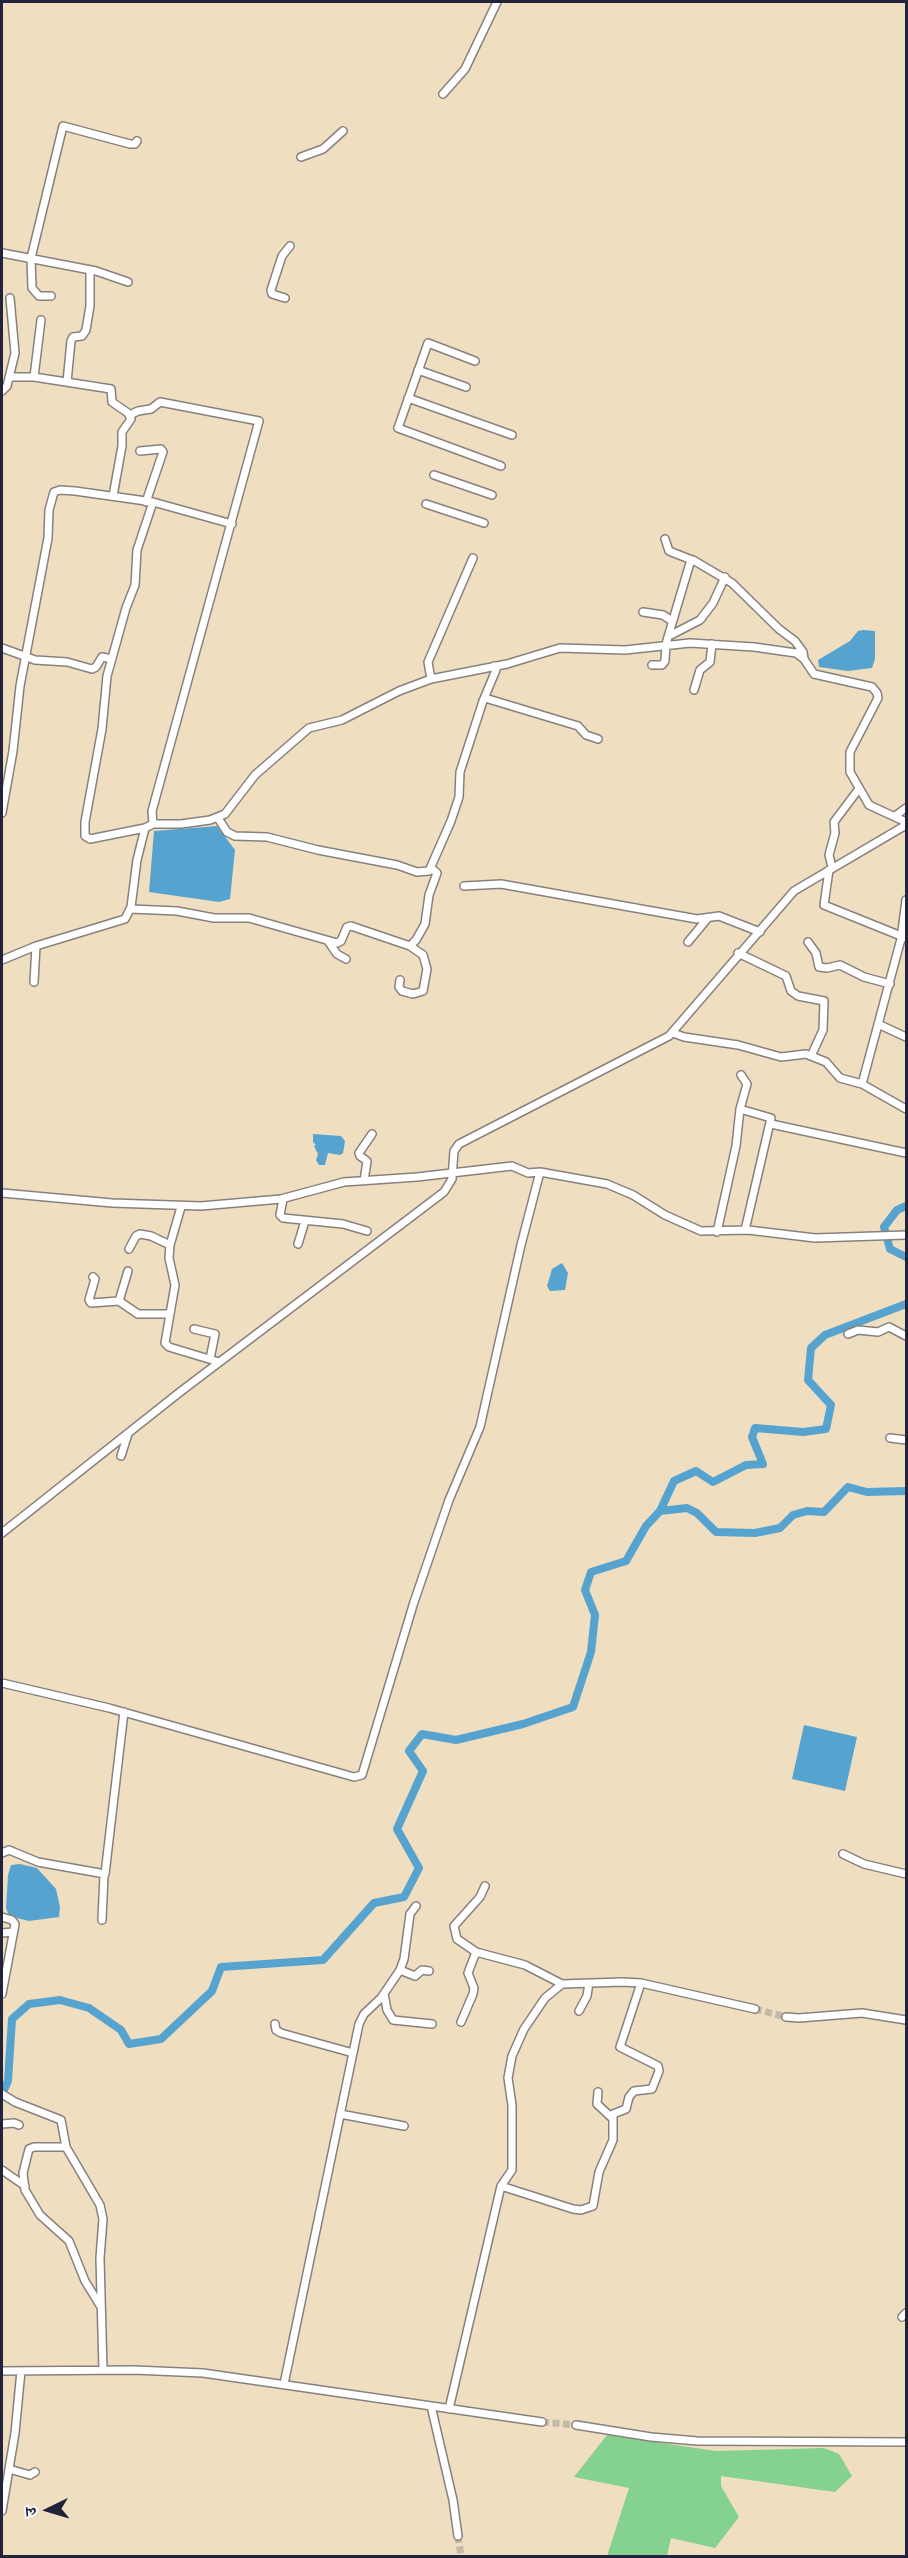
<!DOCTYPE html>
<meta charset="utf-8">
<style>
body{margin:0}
#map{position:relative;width:908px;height:2558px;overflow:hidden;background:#efdfc0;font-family:"Libre Caslon Text","Noto Serif Devanagari",serif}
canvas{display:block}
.frame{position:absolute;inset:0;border:3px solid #22223b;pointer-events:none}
.north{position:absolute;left:18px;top:2480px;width:60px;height:60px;-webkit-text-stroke:4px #f6f6f2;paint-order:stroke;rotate:265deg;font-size:16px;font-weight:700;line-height:24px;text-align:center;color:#22223b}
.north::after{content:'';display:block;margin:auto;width:21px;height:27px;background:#22223b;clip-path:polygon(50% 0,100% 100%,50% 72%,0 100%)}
</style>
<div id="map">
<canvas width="908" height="2558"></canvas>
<div class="frame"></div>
<div class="north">उ</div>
</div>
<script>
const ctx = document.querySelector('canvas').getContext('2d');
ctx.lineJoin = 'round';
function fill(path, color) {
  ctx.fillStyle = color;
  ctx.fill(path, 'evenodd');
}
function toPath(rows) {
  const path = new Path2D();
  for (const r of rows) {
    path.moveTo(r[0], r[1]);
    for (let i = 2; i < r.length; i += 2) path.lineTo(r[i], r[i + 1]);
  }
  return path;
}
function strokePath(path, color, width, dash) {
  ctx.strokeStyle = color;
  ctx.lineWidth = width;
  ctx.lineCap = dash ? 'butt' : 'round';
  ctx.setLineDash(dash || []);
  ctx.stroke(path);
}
const green = toPath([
 [607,2435,716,2451,824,2448,839,2454,852,2476,835,2492,721,2476,721,2486,739,2517,715,2548,671,2538,667,2556,607,2556,629,2488,574,2477]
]);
const water = toPath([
 [863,630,875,631,875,659,872,668,848,671,819,667,818,660,850,641,858,631],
 [217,826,235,850,230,899,219,902,149,892,154,831],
 [313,1134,341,1136,345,1141,343,1153,340,1155,328,1153,325,1165,319,1165,316,1160,318,1154,314,1146,316,1145,313,1142],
 [562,1263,568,1273,565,1290,550,1291,547,1286,552,1269],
 [804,1725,857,1737,845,1791,792,1779],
 [20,1864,37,1868,56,1889,60,1907,59,1917,29,1921,9,1916,6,1908,8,1875,11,1865]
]);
const river = toPath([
 [906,1206,897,1210,884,1227,890,1249,906,1257],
 [660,1511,687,1508,697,1513,716,1532,755,1533,780,1528,793,1515,807,1511,824,1512,848,1487,867,1492,906,1491],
 [2,2094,8,2081,12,2019,29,2004,60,2000,89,2008,121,2030,129,2044,161,2039,212,1991,221,1967,323,1960,374,1903,404,1897,419,1868,397,1829,423,1771,409,1751,422,1734,456,1740,523,1724,573,1707,591,1652,595,1615,585,1590,591,1572,626,1561,646,1526,660,1511,674,1481,696,1471,713,1482,746,1465,763,1464,752,1437,755,1428,803,1432,826,1429,831,1405,808,1380,811,1348,825,1335,906,1304]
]);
const minorTunnel = toPath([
 [755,2009,786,2017],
 [542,2422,576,2425],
 [458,2536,461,2556]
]);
const minor = toPath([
 [443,94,465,69,497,2],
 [301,157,323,149,343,131],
 [2,253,96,271,128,282],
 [51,296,39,296,32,288,31,258,63,126,130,144,135,144,137,141],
 [285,298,272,294,271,290,282,256,290,246],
 [475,361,428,343,398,428,501,466],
 [418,370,466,387],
 [9,377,34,377,111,389,112,402,128,413,131,419,122,432,122,446,113,496],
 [34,377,41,320],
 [67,382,71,341,73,337,82,336,86,330,90,306,90,270],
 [2,391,7,386,15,353,10,298],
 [408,398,512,435],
 [130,415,138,411,151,409,160,402,259,421,152,811,153,824],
 [140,451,161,449,163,452,146,502],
 [434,475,492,495],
 [426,504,484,523],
 [665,539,669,551,692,560],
 [643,612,663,615,672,621],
 [669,636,700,620,713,603,725,577],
 [2,648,35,660,67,662,92,669,96,667,102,657,112,659],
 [652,665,662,665,665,661,666,644,673,620,690,563,693,560,732,583,779,629,795,641,803,652,804,659],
 [431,679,428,662,473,558],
 [694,690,700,670,710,662,712,644],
 [485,698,578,726,586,735,598,739],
 [2,813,13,751,20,686,48,538,49,510,54,492,60,490,75,491,153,502,232,524],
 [895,816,906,808],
 [218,818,227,832,235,836,267,837,318,850,397,865,417,872,429,871,451,821,459,797,460,772,483,701,496,670,494,666],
 [145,828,90,839,85,836,85,822,102,729,107,676,126,608,135,585,137,550,153,502],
 [832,867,829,855,835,833,834,822,858,790],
 [829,870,824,905,906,938],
 [464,886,501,884,697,919,719,916,760,932],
 [131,909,177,911,214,918,249,918,337,943,341,941,347,927,351,926,410,946,423,955,427,969,423,991,413,994,402,991,399,987,400,980],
 [328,941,337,954,346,959],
 [688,942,707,919],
 [808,942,816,953,819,967,827,968,840,965,864,977,890,984],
 [410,946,416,940,425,924,429,895,437,873,431,868],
 [738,953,786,976,791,991,798,996,824,1001,823,1030,811,1056],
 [2,960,36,946,125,919,131,907,137,860,145,828,153,824,181,824,210,820,225,814,255,775,309,728,342,720,399,691,431,679,507,664,560,648,625,650,690,643,754,647,796,653,804,659,814,674,872,687,877,693,878,698,850,752,850,772,869,805,906,822],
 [34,982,36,946],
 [878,1024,906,1037],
 [673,1033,684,1037,738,1045,781,1057,806,1054,826,1062,840,1078,862,1084,906,1109],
 [862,1084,901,939,906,900],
 [740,1109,771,1118,745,1230],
 [771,1124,906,1153],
 [364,1181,367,1161,360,1156,359,1153,372,1134],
 [2,1193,112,1203,201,1206,281,1199,344,1182,417,1177,512,1166,528,1173,540,1172,607,1184,633,1195,665,1215,701,1231,748,1230,815,1238,906,1235],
 [283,1199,280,1215,283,1218,343,1224,367,1231],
 [181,1207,170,1245,169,1258,175,1285,165,1343,169,1347,219,1362],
 [717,1232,736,1146,740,1109,747,1084,741,1075],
 [298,1244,305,1221],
 [129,1249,136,1236,140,1234,151,1236,170,1245],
 [93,1277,95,1279,89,1300,91,1303,119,1301,138,1314,168,1314],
 [119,1301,128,1271],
 [194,1329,215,1334,210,1359],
 [848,1334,858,1330,878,1332,889,1327,906,1336],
 [890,1438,906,1440],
 [121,1456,128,1434],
 [2,1533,180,1392,444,1192,452,1179,454,1151,459,1144,669,1036,794,891,906,825],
 [2,1683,109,1708,354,1777,362,1775,414,1602,449,1500,480,1427,521,1245,540,1172],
 [2,1853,9,1850,38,1862,105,1874,124,1712],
 [843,1854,864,1864,906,1874],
 [2,1917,12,1920,15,1924,2,1994],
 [102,1920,104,1875],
 [2,1933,13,1932],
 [476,1952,457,1939,454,1926,480,1897,485,1886],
 [400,1970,415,1976,422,1970,429,1971],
 [384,1994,387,2010,393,2020,432,2024],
 [579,2011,587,1996,589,1983],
 [786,2017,799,2018,862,2013,906,2020],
 [461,2022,473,1994,474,1988,468,1973,476,1952,525,1965,562,1984],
 [275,2024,276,2030,281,2033,353,2053],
 [598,2092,597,2104,612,2118],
 [2,2094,15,2102,61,2120,66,2147,100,2205,103,2219,100,2258,103,2370],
 [340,2114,404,2126],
 [2,2124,14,2123,19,2125],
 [66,2147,34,2147,29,2149,23,2173,25,2190,40,2215,69,2241,85,2281,101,2307],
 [2,2170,25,2186],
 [501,2186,573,2209,581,2210,593,2206,599,2172,613,2140,613,2114,626,2109,629,2097,634,2091,652,2089,659,2071,658,2066,620,2047,641,1983],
 [902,2317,906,2313],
 [2,2371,134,2370,203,2373,542,2422],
 [284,2384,359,2024,364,2014,381,1998,400,1970,404,1959,410,1914,416,1906],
 [431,2406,453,2500,458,2536],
 [449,2409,501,2186,512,2170,512,2105,508,2078,512,2056,524,2029,545,1998,562,1984,622,1982,641,1983,755,2009],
 [576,2425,651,2437,697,2441,906,2442],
 [9,2469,30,2475,35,2472],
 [2,2511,15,2433,21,2371]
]);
fill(green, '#85d18f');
fill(water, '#56a3cf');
strokePath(river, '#56a3cf', 8);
strokePath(minorTunnel, '#c6b9a5', 7, [7, 3.5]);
strokePath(minor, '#88807e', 10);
strokePath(minor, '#fff', 7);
</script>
